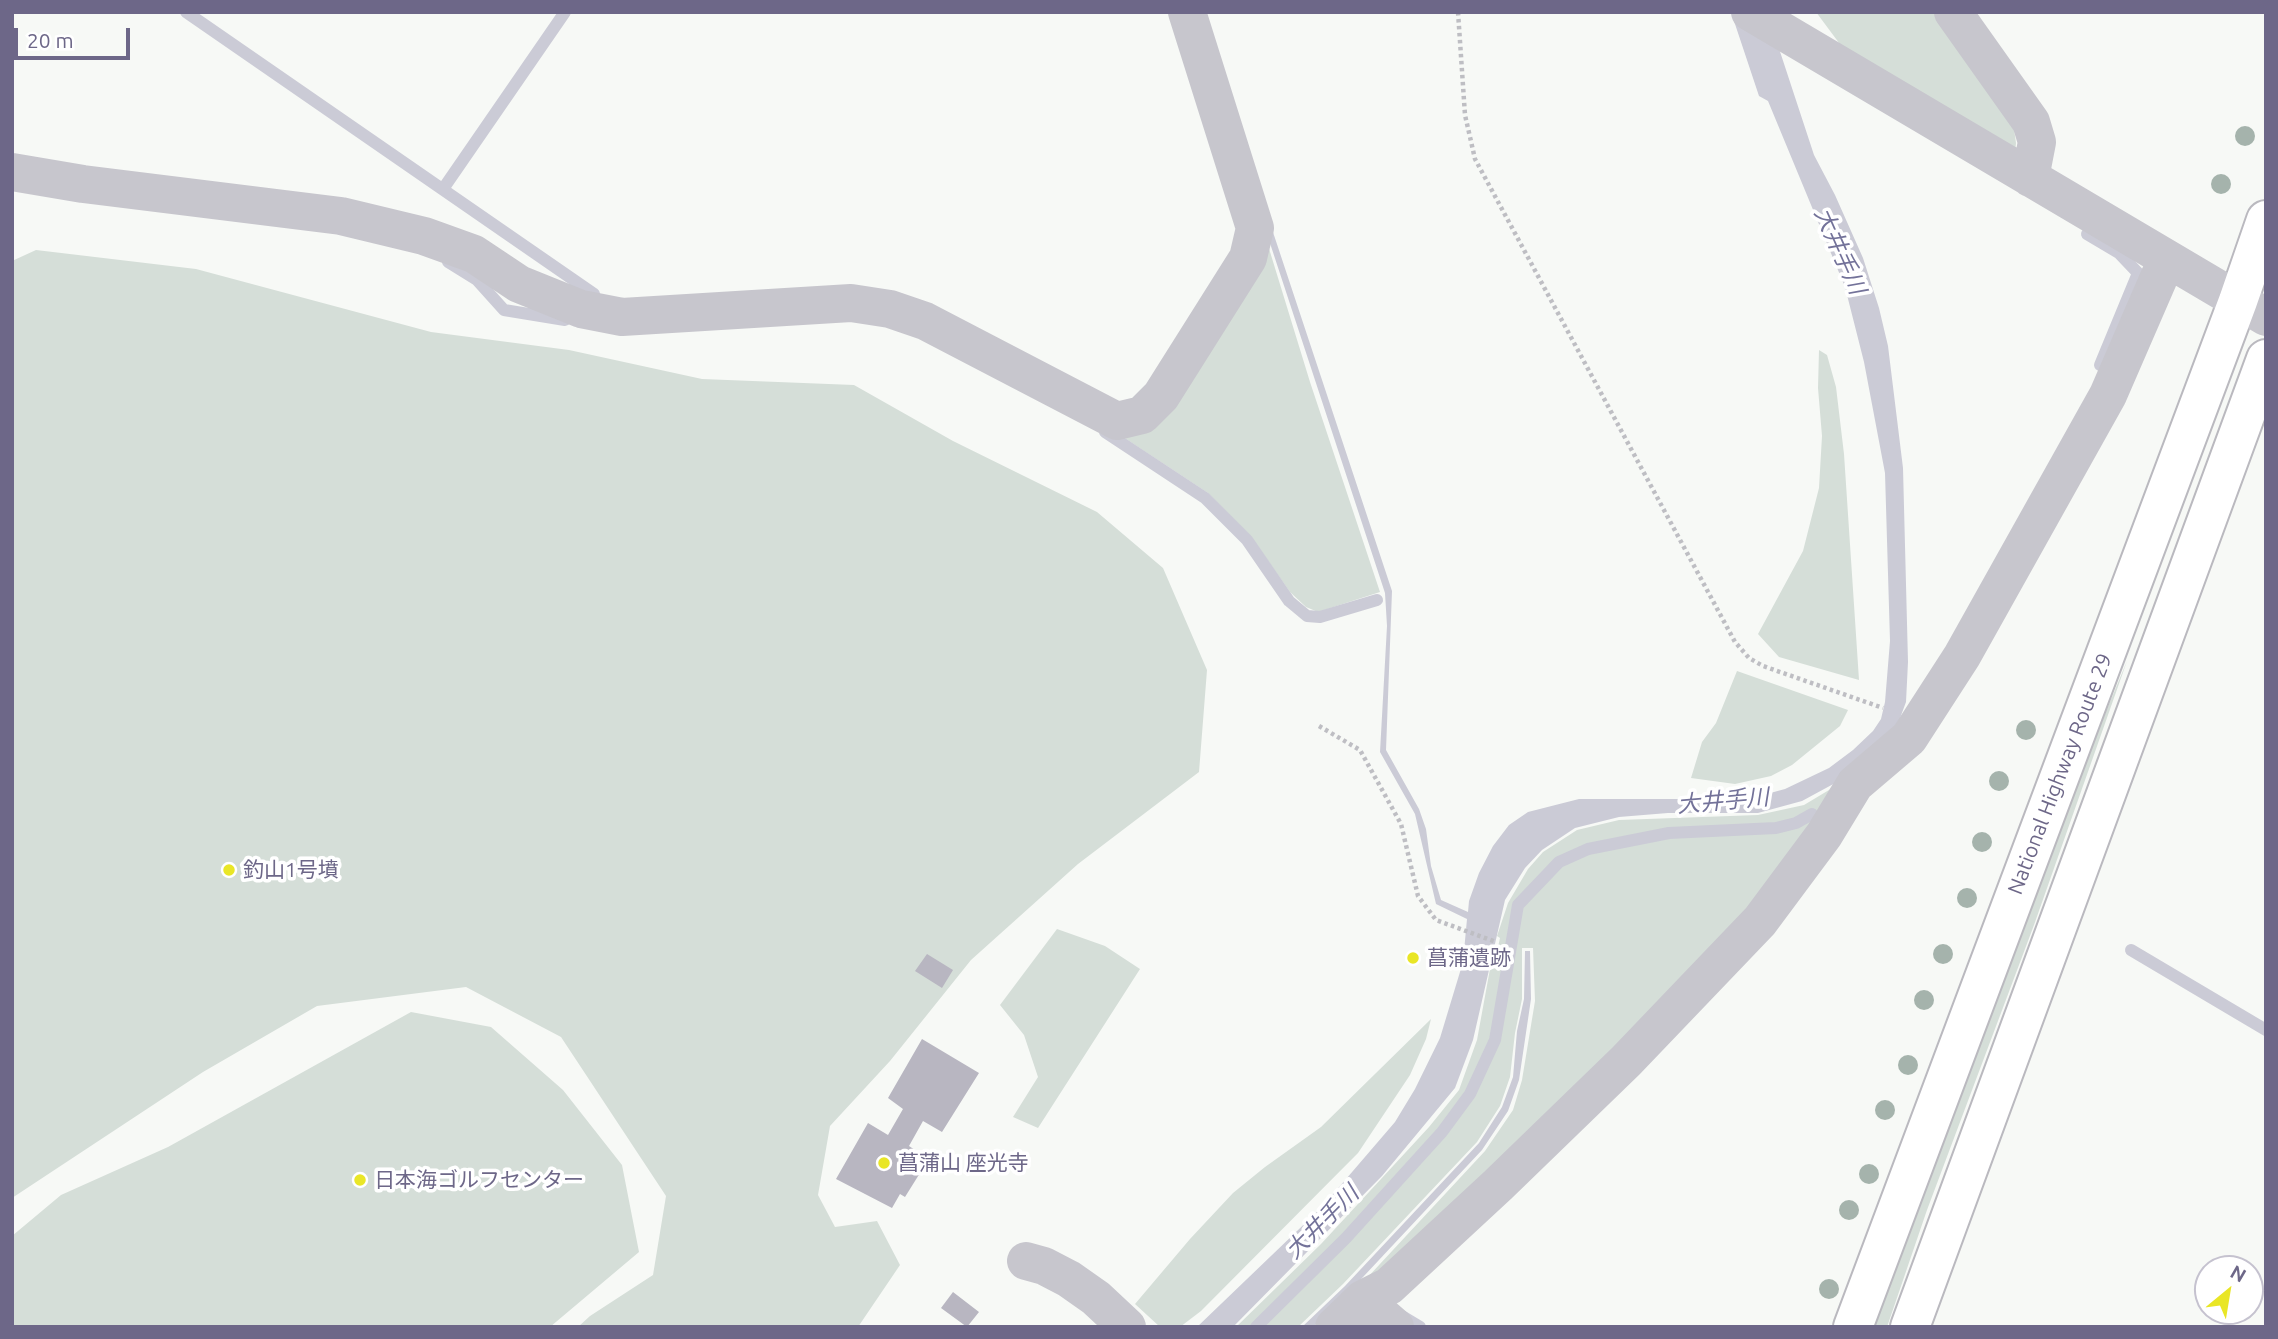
<!DOCTYPE html>
<meta charset="utf-8">
<style>
body{margin:0}
#map{position:relative;width:2278px;height:1339px;overflow:hidden;background:#f7f9f6;font-family:Ubuntu,sans-serif}
canvas{display:block}
.frame{position:absolute;inset:0;border:14px solid #6d6788;pointer-events:none}
.north{position:absolute;left:2194px;top:1255px;width:70px;height:70px;box-sizing:border-box;background:#fff;border:2px solid #c5c2cf;border-radius:50%;rotate:30deg;font-size:19px;font-weight:700;line-height:28px;text-align:center;color:#6d6788}
.north::after{content:'';display:block;margin:auto;width:24px;height:32px;background:#e9e626;clip-path:polygon(50% 0,100% 100%,50% 72%,0 100%)}
.scale{position:absolute;left:14px;top:28px;width:116px;height:32px;box-sizing:border-box;border:4px solid #6d6788;border-top:0;padding-left:9px;font-size:21px;line-height:24px;white-space:nowrap;color:#6d6788;-webkit-text-stroke:5px #fff;paint-order:stroke}
</style>
<div id="map">
<canvas width="2278" height="1339"></canvas>
<div class="frame"></div>
<div class="north">N</div>
<div class="scale">20 m</div>
</div>
<script>
const ctx = document.querySelector('canvas').getContext('2d');
ctx.lineJoin = 'round';
function fill(path, color) {
  ctx.fillStyle = color;
  ctx.fill(path, 'evenodd');
}
function toPath(rows) {
  const path = new Path2D();
  for (const r of rows) {
    path.moveTo(r[0], r[1]);
    for (let i = 2; i < r.length; i += 2) path.lineTo(r[i], r[i + 1]);
  }
  return path;
}
function strokePath(path, color, width, dash) {
  ctx.strokeStyle = color;
  ctx.lineWidth = width;
  ctx.lineCap = dash ? 'butt' : 'round';
  ctx.setLineDash(dash || []);
  ctx.stroke(path);
}
function label(font, color, halo, rows, align = 'center') {
  ctx.font = font + ' Ubuntu,"Noto Sans JP",sans-serif';
  ctx.lineWidth = 7;
  ctx.setLineDash([]);
  ctx.textBaseline = 'middle';
  ctx.strokeStyle = halo;
  ctx.fillStyle = color;
  for (const [text, x, y, turn = 0] of rows) {
    ctx.save();
    ctx.translate(x, y);
    ctx.rotate((+turn || 0) * Math.PI / 180);
    ctx.textAlign = isNaN(turn) ? turn : align;
    if (halo) ctx.strokeText(text, 0, 0);
    ctx.fillText(text, 0, 0);
    ctx.restore();
  }
}
const green = toPath([
 [1816,12,1939,12,2014,129,2016,143,2015,153,1845,51],
 [1267,242,1310,382,1380,592,1318,612,1306,607,1290,592,1252,538,1208,493,1114,431],
 [36,250,196,269,431,332,569,350,702,379,854,385,953,441,1097,512,1163,568,1207,670,1199,772,1078,864,971,960,890,1061,830,1126,818,1195,835,1227,877,1221,900,1265,858,1327,578,1327,590,1316,653,1275,666,1196,561,1037,466,987,317,1006,203,1072,12,1198,12,261],
 [1819,350,1827,355,1836,387,1844,454,1859,680,1779,657,1758,634,1803,551,1819,488,1822,436,1818,388],
 [2127,661,2034,925,1927,1210,1887,1327,1873,1327,2078,779],
 [1737,671,1848,710,1840,726,1792,765,1771,776,1735,784,1691,778,1702,742,1716,723],
 [1839,784,1781,874,1542,1129,1353,1293,1485,1151,1513,1110,1522,1080,1535,1001,1533,948,1522,948,1522,999,1515,1033,1510,1077,1500,1106,1477,1142,1343,1284,1298,1327,1236,1327,1321,1244,1429,1127,1459,1090,1477,1040,1494,947,1498,947,1500,938,1497,936,1508,903,1528,869,1543,852,1577,830,1619,820,1758,815,1804,805],
 [1057,929,1105,946,1140,969,1038,1128,1013,1117,1038,1077,1024,1035,1000,1005],
 [411,1012,491,1027,563,1090,622,1165,639,1252,550,1327,12,1327,12,1236,61,1195,168,1147],
 [1431,1019,1426,1039,1410,1075,1358,1153,1201,1311,1180,1327,1160,1327,1135,1304,1190,1239,1233,1193,1265,1167,1321,1127]
]);
const water = toPath([
 [1194,12,1200,12,1392,591,1386,750,1419,809,1426,829,1431,866,1441,900,1468,912,1469,901,1479,873,1493,846,1509,825,1528,812,1579,799,1748,799,1785,789,1829,768,1853,750,1873,731,1881,719,1885,702,1890,641,1885,473,1864,362,1845,287,1768,101,1759,96,1731,12,1767,12,1814,155,1835,195,1863,258,1879,308,1888,346,1903,468,1908,662,1906,702,1896,729,1850,775,1802,801,1758,813,1668,813,1619,817,1575,828,1542,850,1525,868,1505,900,1473,1040,1455,1088,1382,1176,1233,1327,1197,1327,1322,1207,1395,1122,1415,1089,1440,1038,1463,962,1467,919,1436,904,1415,814,1380,752,1387,626,1385,593],
 [1525,951,1530,951,1531,999,1519,1080,1508,1111,1482,1150,1349,1292,1313,1327,1302,1327,1345,1286,1479,1143,1502,1107,1513,1077,1517,1031,1524,999]
]);
const stream = toPath([
 [186,12,594,294],
 [443,189,565,12],
 [2087,234,2119,253,2138,273,2100,365],
 [448,262,477,280,504,310,565,320],
 [1105,432,1205,498,1247,540,1289,601,1307,616,1320,617,1377,600],
 [2131,950,2266,1030],
 [1400,1315,1420,1327],
 [1256,1327,1346,1238,1442,1132,1470,1094,1495,1040,1518,905,1559,862,1588,849,1669,833,1776,828,1796,823,1812,814]
]);
const building = toPath([
 [927,954,953,970,942,988,915,971],
 [922,1039,979,1073,942,1132,923,1121,909,1146,921,1154,913,1170,920,1173,905,1197,900,1194,892,1208,836,1179,868,1123,888,1135,903,1109,888,1098],
 [953,1292,979,1312,967,1327,941,1308]
]);
const path = toPath([
 [1458,12,1465,115,1475,159,1735,642,1749,658,1763,666,1883,708],
 [1319,726,1360,750,1401,824,1418,896,1436,920,1496,942]
]);
const minor = toPath([
 [1750,12,2266,317],
 [1953,12,2031,122,2037,142,2030,178],
 [12,172,83,184,341,216,424,236,474,254,519,284,581,309,622,317,851,303,890,309,925,321,1117,421,1142,415,1161,396,1248,258,1255,228,1187,12],
 [1026,1261,1044,1266,1069,1279,1096,1298,1127,1327],
 [1363,1299,1395,1327],
 [1334,1327,1363,1299,1389,1286,1498,1185,1626,1061,1760,921,1824,835,1855,784,1909,738,1962,656,2108,395,2167,259]
]);
const highway = toPath([
 [1853,1327,2238,301,2266,220],
 [1910,1327,2266,359]
]);
const trees = [
 [2245,136],
 [2221,184],
 [2026,730],
 [1999,781],
 [1982,842],
 [1967,898],
 [1943,954],
 [1924,1000],
 [1908,1065],
 [1885,1110],
 [1869,1174],
 [1849,1210],
 [1829,1289]
];
const markers = [
 [229,870,7,"#e9e626"],
 [1413,958,7,"#e9e626"],
 [884,1163,7,"#e9e626"],
 [360,1180,7,"#e9e626"]
];
const streetNames = [
 ["National Highway Route 29",2060,774,-69]
];
const poiNames = [
 ["釣山1号墳",243,870],
 ["菖蒲遺跡",1427,958],
 ["菖蒲山 座光寺",898,1163],
 ["日本海ゴルフセンター",374,1180]
];
const waterNames = [
 ["大井手川",1840,251,66],
 ["大井手川",1723,801,-5],
 ["大井手川",1322,1222,-45]
];
fill(green, '#d5ded8');
fill(water, '#cbcbd6');
strokePath(stream, '#cbcbd6', 12);
fill(building, '#b8b6c1');
strokePath(highway, '#bab9bf', 42);
strokePath(path, '#bebec3', 4.5, [3.5, 3.5]);
strokePath(minor, '#c7c6cd', 38);
strokePath(highway, '#fff', 38);
ctx.fillStyle = '#a5b3ac';
for (const [x, y] of trees) {
  ctx.beginPath();
  ctx.arc(x, y, 10, 0, 2 * Math.PI);
  ctx.fill();
}
for (const [x, y, r, color] of markers) {
  const dot = new Path2D();
  dot.arc(x, y, r, 0, 2 * Math.PI);
  ctx.fillStyle = color;
  ctx.fill(dot);
  strokePath(dot, '#fff', 2.5);
}
label('21px', '#6d6788', '#fff', streetNames);
label('21px', '#6d6788', '#fff', poiNames, 'left');
label('italic 23px', '#737299', '#fff', waterNames);
</script>
